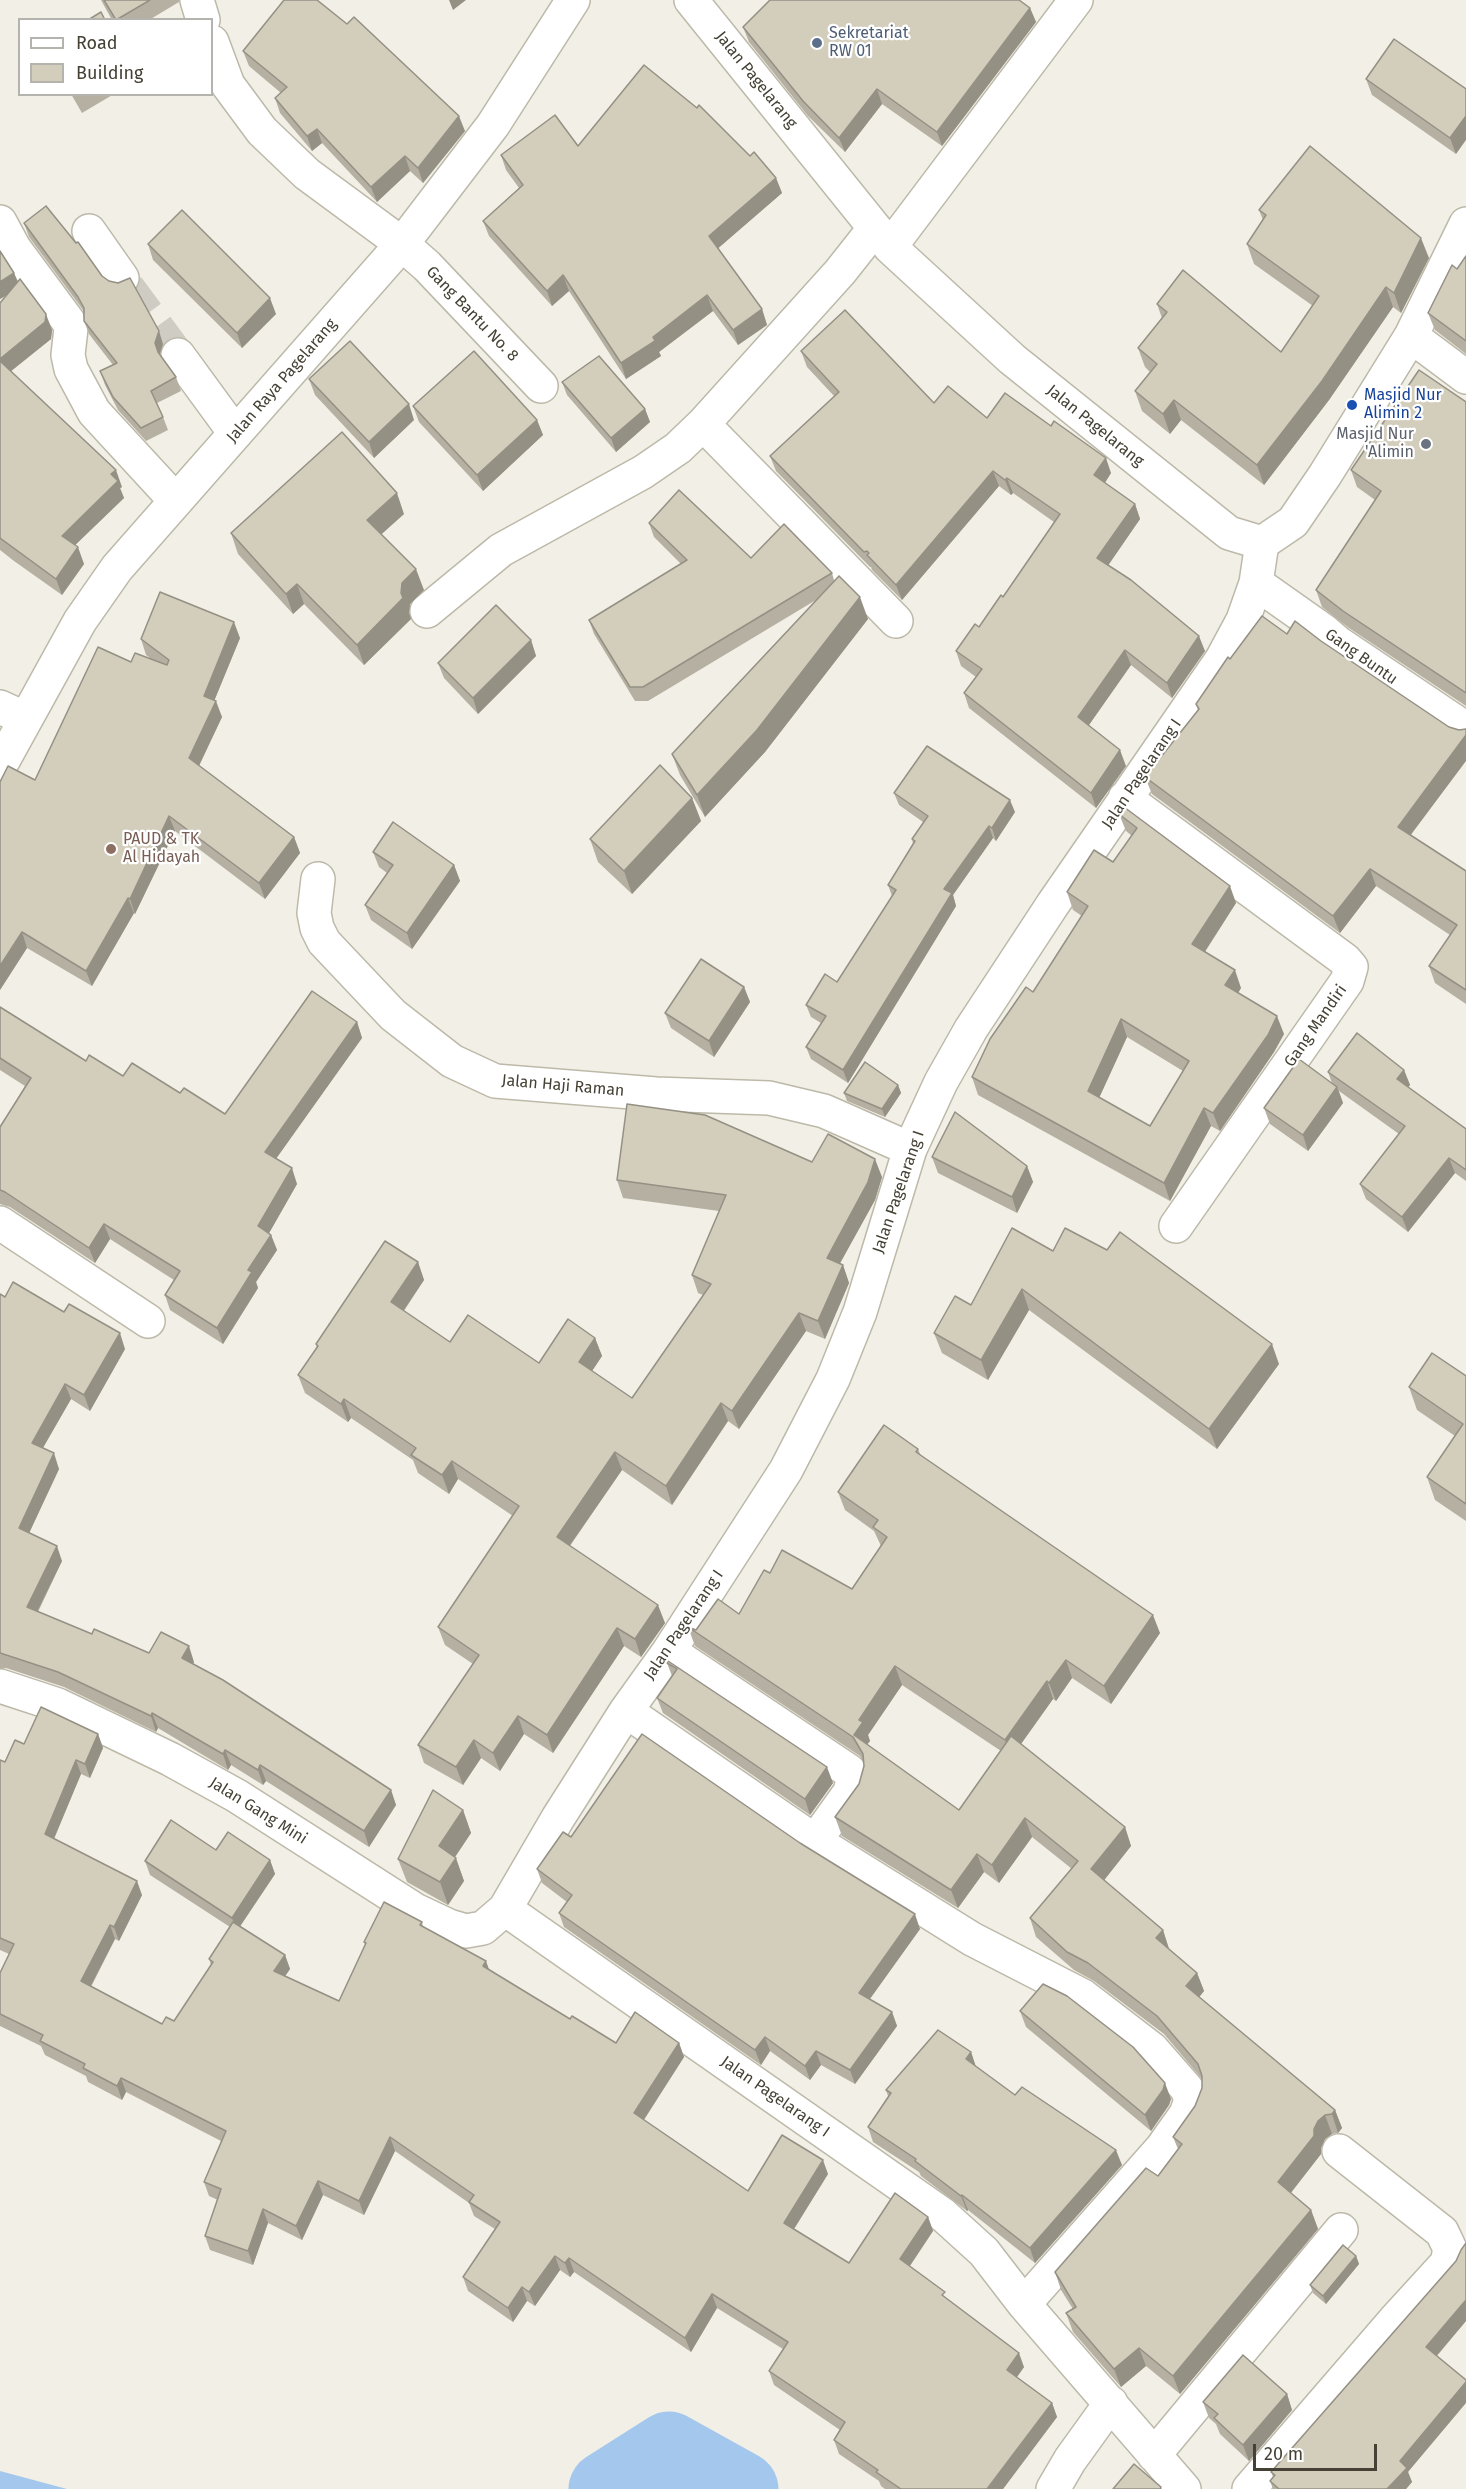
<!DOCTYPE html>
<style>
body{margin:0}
#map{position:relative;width:1466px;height:2489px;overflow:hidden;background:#f2f0e6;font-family:"Fira Sans",sans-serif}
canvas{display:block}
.legend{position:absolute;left:18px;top:18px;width:195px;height:78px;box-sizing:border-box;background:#fff;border:2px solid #b5b3ae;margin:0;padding:8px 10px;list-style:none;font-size:18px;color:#454135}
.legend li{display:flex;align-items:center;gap:12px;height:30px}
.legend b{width:30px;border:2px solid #b5b3ae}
.scale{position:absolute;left:1253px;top:2444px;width:124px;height:27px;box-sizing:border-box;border:3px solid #454135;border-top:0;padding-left:8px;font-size:18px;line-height:21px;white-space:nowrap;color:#454135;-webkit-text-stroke:4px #fff;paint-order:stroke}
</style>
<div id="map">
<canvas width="1466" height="2489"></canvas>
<ul class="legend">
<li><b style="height:8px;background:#fff"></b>Road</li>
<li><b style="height:16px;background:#d3cdbc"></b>Building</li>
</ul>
<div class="scale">20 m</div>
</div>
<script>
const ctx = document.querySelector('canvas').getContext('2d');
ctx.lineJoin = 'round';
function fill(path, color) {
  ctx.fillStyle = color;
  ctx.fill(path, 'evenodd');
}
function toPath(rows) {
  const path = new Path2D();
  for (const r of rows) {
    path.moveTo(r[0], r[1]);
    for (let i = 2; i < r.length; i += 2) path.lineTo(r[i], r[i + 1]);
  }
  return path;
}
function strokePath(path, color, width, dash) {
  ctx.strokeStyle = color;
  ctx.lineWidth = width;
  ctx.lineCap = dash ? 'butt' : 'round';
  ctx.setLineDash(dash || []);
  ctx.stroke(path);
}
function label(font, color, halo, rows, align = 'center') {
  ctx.font = font + ' "Fira Sans",sans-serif';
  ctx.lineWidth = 4.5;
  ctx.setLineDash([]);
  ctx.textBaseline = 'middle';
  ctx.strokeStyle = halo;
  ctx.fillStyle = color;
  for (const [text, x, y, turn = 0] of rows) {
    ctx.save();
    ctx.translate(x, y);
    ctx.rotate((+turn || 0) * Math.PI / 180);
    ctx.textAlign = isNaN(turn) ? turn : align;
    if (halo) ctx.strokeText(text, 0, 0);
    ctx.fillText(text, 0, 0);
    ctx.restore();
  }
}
const water = toPath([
 [0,2471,67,2489,0,2489]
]);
const river = toPath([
 [606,2489,669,2449,741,2489]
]);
const minorTunnel = toPath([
 [128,287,178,355]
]);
const minor = toPath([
 [197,0,203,20],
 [691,0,890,247,1012,359,1229,533,1262,543],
 [212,42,228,85,262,131,307,174,402,244,427,266,541,386],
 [0,222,14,248,68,321,71,328,68,355,71,369,94,412,176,501],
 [89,231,122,278],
 [890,247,1076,0],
 [1411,336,1466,377],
 [178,355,235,433],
 [703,424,896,621],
 [1262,543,1293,522,1325,475,1411,336,1466,224],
 [1256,583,1324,631,1338,643,1466,729],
 [427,611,501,550,643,472,678,448,703,424,840,272,874,229],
 [0,707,26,719],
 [0,766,80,621,117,568,402,244,493,125,573,0],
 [1125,798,1345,960,1351,967,1347,981,1176,1226],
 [318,879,314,913,317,928,324,942,393,1015,452,1061,495,1081,656,1094,769,1098,824,1111,910,1149],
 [0,1223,148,1321],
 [669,1651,849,1771,853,1780,850,1792,815,1841,972,1939,1083,1996,1152,2049,1187,2089,1191,2100,1186,2114,1162,2148,1024,2304],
 [0,1686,58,1705,170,1759,237,1796,415,1910,449,1926,466,1931,483,1928,505,1909,558,1818,626,1711,669,1651,786,1470,833,1379,860,1312,910,1149,941,1082,971,1029,1053,904,1222,659,1243,620,1256,583,1262,543],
 [626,1711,815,1841],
 [505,1909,942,2214,984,2252,1024,2304,1184,2489],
 [1154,2455,1341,2230],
 [1053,2489,1070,2460,1111,2403],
 [1249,2489,1394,2321,1447,2263,1450,2249,1442,2232,1339,2151]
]);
const wall = toPath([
 [101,0,179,0,179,2,149,20,112,20],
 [1030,8,1036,22,942,146,882,104,845,152,808,116,749,42,743,27],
 [243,51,465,131,423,183,410,171,377,202,322,143,312,151,280,113,275,98,281,93,249,66],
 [1366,79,1466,89,1456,154,1372,95],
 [71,94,114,94,82,113],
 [578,146,750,156,776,178,782,193,718,248,762,309,767,325,738,345,713,311,659,352,661,356,626,379,569,291,552,306,489,236,483,221,519,188,506,170,501,155],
 [1259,210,1429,258,1401,313,1393,307,1329,400,1264,485,1181,420,1170,434,1142,411,1135,391,1150,372,1145,367,1138,348,1162,318,1157,304,1281,352,1313,306,1254,264,1247,244,1263,220],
 [24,223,102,276,163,344,160,355,176,377,181,391,157,403,163,417,168,430,146,441,118,410,105,385,100,371,113,365,89,334,84,321,83,310,29,237],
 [148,244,276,314,242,348,153,260],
 [0,251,14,273,18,282,52,330,51,339,11,371,122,487,120,488,124,498,75,545,84,564,62,595,14,561,0,550,0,303,7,295,0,299],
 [1466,256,1466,354,1435,330,1428,313],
 [801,351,934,403,987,418,1111,473,1105,483,1135,504,1140,519,1108,565,1205,651,1172,698,1131,665,1089,725,1126,766,1096,808,969,708,964,693,976,677,961,666,956,651,979,627,1003,597,1054,522,1013,493,1011,495,999,486,902,600,872,570,871,567,870,567,776,471,770,456,834,396,807,367],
 [309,379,414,420,374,458,315,395],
 [562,382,645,409,650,422,616,452,567,395],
 [1466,402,1466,706,1349,628,1322,607,1316,590,1375,500,1357,487,1351,470],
 [413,406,537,420,543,435,483,491,419,422],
 [404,514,381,534,424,590,410,604,409,613,411,619,364,665,304,604,293,614,238,554,231,533],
 [649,523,751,558,832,573,834,580,868,619,765,752,705,817,680,775,672,754,816,600,648,701,635,701,594,634,589,620,681,564,654,537],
 [1287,634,1321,641,1449,727,1459,730,1411,835,1466,871,1466,1004,1435,983,1429,966,1450,935,1376,886,1340,933,1152,794,1145,777,1198,710,1196,704,1230,659],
 [240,638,214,701,222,717,199,766,294,837,300,853,265,899,175,831,135,914,134,913,92,986,27,948,0,990,35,780,131,662,153,660,146,655,141,639],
 [531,640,536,656,478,714,444,678,438,663],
 [894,793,1015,812,996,841,993,838,953,895,956,906,848,1083,811,1059,806,1047,821,1023,811,1017,806,1005,837,982,865,939,892,896,888,885,913,844,912,839,923,822,899,805],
 [692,798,701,821,632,894,598,862,590,839],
 [1119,814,1236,903,1205,952,1241,988,1238,993,1284,1034,1274,1052,1220,1131,1211,1126,1170,1201,978,1095,972,1077,1033,992,1082,916,1073,910,1067,892,1113,862,1132,836,1126,831],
 [1127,1037,1183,1071,1150,1126,1099,1098],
 [373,852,454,865,460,881,412,949,371,920,365,905,387,873,379,867],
 [744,987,750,1002,714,1057,671,1028,665,1013],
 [0,1007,86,1061,123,1076,180,1093,225,1114,357,1022,362,1038,276,1159,297,1184,269,1233,271,1235,277,1250,256,1282,258,1288,223,1344,170,1310,165,1295,174,1280,110,1239,95,1263,10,1207,0,1204,0,1127,25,1086,0,1070],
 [1404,1070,1410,1085,1408,1087,1466,1129,1466,1181,1455,1173,1408,1232,1366,1199,1360,1184,1399,1134,1339,1091,1343,1103,1308,1151,1270,1124,1264,1108,1332,1083,1328,1072],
 [898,1085,901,1093,885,1117,847,1101,844,1093],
 [932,1157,1027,1166,1033,1182,1017,1213,938,1173],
 [812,1162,882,1177,875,1200,840,1263,843,1265,849,1283,825,1339,806,1331,739,1429,728,1421,672,1505,622,1470,570,1546,665,1623,641,1657,624,1646,553,1753,524,1734,500,1771,481,1758,463,1785,424,1763,418,1745,473,1664,445,1645,438,1627,513,1516,458,1479,449,1494,418,1473,413,1460,351,1418,348,1422,305,1393,298,1375,317,1348,316,1344,418,1262,424,1280,404,1311,450,1342,539,1363,595,1338,602,1356,592,1371,632,1398,703,1295,698,1293,692,1275,719,1211,623,1198,617,1180],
 [1053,1251,1279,1364,1217,1449,1029,1310,988,1380,942,1353,934,1333,971,1305],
 [0,1294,125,1349,90,1411,71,1399,43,1448,59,1469,29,1533,62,1561,38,1612,92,1634,149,1653,194,1662,193,1664,391,1790,396,1805,369,1847,266,1781,263,1785,231,1765,228,1770,158,1728,156,1732,64,1687,6,1668,0,1669],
 [1466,1376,1466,1521,1435,1500,1427,1477,1455,1436,1417,1410,1409,1387],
 [918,1449,921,1456,1160,1633,1111,1704,1072,1678,1056,1701,1053,1699,1021,1744,1125,1827,1131,1846,1104,1880,1163,1930,1169,1949,1197,1973,1204,1991,1199,1997,1335,2110,1342,2128,1338,2133,1332,2134,1325,2139,1321,2148,1321,2154,1291,2193,1311,2210,1318,2229,1180,2394,1146,2366,1121,2387,1073,2332,1066,2313,1073,2309,1061,2290,1055,2272,1158,2176,1178,2149,1173,2137,1195,2106,1202,2088,1202,2079,1164,2034,1094,1981,1074,1970,1036,1937,1030,1918,1072,1869,1032,1837,999,1883,984,1872,958,1908,842,1836,835,1817,859,1784,864,1766,864,1763,860,1756,695,1646,688,1627,696,1630,739,1614,770,1573,852,1589,881,1546,874,1531,845,1510,838,1492],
 [902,1685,1001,1751,959,1810,867,1744,870,1741,868,1735],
 [667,1663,833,1783,810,1815,663,1713,657,1698,672,1676],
 [98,1734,103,1748,90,1778,81,1774,54,1839,142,1895,119,1941,115,1939,91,1987,162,2024,174,2021,211,1965,209,1959,230,1927,150,1875,145,1861,216,1850,270,1860,275,1874,240,1926,285,1955,290,1969,285,1976,339,2001,365,1945,364,1942,422,1922,423,1927,489,1970,570,2019,616,2043,679,2043,684,2057,644,2120,748,2191,828,2174,794,2229,849,2263,928,2217,933,2231,910,2266,1024,2367,1017,2377,1052,2403,1057,2417,1003,2489,885,2489,881,2486,879,2481,839,2454,834,2440,840,2430,774,2385,769,2371,783,2349,717,2308,691,2352,574,2272,570,2277,560,2270,535,2306,527,2301,513,2322,468,2291,463,2277,495,2229,474,2216,469,2203,395,2151,364,2215,323,2195,302,2240,268,2223,253,2265,210,2250,205,2236,218,2200,209,2196,204,2182,221,2141,126,2092,122,2100,88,2082,86,2076,45,2055,41,2046,0,2026,0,1973,9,1954,0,1950,0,1760,5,1762,24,1744],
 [463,1810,471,1833,455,1857,464,1881,448,1905,407,1882,398,1859],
 [571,1837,920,1929,870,1999,892,2012,897,2026,855,2084,821,2065,810,2080,770,2051,761,2065,564,1927,559,1913,567,1902,542,1883,537,1869],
 [1020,2011,1171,2099,1169,2105,1151,2131,1026,2027],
 [971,2052,976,2067,1015,2095,1122,2165,1035,2263,968,2210,967,2211,921,2176,919,2172,873,2142,868,2127,888,2096,886,2090],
 [1356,2256,1359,2264,1326,2304,1313,2293,1310,2285],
 [1466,2321,1437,2356,1408,2472,1412,2482,1406,2489,1273,2489,1270,2481,1273,2477,1271,2472],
 [1287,2394,1292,2410,1249,2461,1220,2434,1216,2424,1209,2418,1203,2402]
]);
const shadedWall = toPath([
 [449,0,466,0,453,10],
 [1030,8,1036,22,942,146,937,132],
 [877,89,882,104,845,152,839,138],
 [459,116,465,131,423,183,418,168],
 [1466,116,1466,140,1456,154,1450,138],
 [317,129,322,143,312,151,307,136],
 [405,156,410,171,377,202,371,187],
 [776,178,782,193,715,251,709,236],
 [1421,238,1429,258,1401,313,1394,293],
 [14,273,20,287,0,299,0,282],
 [563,275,569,291,552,306,547,291],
 [1386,287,1393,307,1329,400,1264,485,1257,465],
 [707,295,713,311,659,352,661,356,626,379,621,363,653,337],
 [270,298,276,314,242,348,237,333],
 [762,309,767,325,738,345,733,330],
 [46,314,52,330,51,339,5,376,0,363,0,359],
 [159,331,163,344,159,356,155,343],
 [1174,400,1181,420,1170,434,1163,414],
 [409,404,414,420,374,458,369,442],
 [645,409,650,422,616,452,611,438],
 [537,420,543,435,483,491,477,475],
 [1106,458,1111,473,1100,490,1094,475],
 [116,470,122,487,120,488,124,498,68,552,62,536,111,474],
 [993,471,999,486,902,600,896,585],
 [1007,478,1013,493,1011,495,1005,480],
 [397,493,404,514,374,541,367,520],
 [1135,504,1140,519,1103,573,1097,558],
 [78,547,84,564,62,595,56,579],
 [416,569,424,590,410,604,409,613,411,619,364,665,357,645,401,593,402,583],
 [297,584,304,604,293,614,286,594],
 [860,597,868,619,765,752,705,817,697,795],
 [234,622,240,638,210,711,204,696],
 [1199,636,1205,651,1172,698,1167,683],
 [531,640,536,656,478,714,473,698],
 [1125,650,1131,665,1084,732,1078,717],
 [216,701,222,717,195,774,189,758],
 [1466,735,1466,761,1404,844,1398,827],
 [1120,750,1126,766,1096,808,1091,793],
 [692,798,701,821,632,894,624,871],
 [1010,800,1015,812,996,841,992,828],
 [169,816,175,831,135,914,130,899],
 [989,826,993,838,953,895,956,906,848,1083,843,1070,944,889],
 [294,837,300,853,265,899,259,883],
 [454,865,460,881,412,949,407,933],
 [1370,869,1376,886,1340,933,1333,916],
 [1230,886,1236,903,1198,962,1192,944],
 [128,898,134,913,92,986,86,971],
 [22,932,27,948,0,990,0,966],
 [1235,970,1241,988,1232,1003,1225,985],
 [744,987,750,1002,714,1057,709,1041],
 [1277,1016,1284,1034,1274,1052,1220,1131,1213,1113],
 [1121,1019,1127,1037,1094,1109,1088,1091],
 [357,1022,362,1038,270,1167,265,1152],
 [1404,1070,1410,1085,1402,1095,1397,1079],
 [898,1085,901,1093,885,1117,882,1109],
 [1337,1087,1343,1103,1308,1151,1303,1135],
 [1204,1108,1211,1126,1170,1201,1164,1183],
 [1449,1158,1455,1173,1408,1232,1402,1217],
 [875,1159,882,1177,875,1200,833,1276,827,1258],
 [1027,1166,1033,1182,1017,1213,1012,1197],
 [292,1168,297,1184,264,1242,258,1226],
 [104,1224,110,1239,95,1263,89,1248],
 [271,1235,277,1250,256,1282,258,1288,223,1344,217,1328,248,1270],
 [418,1262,424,1280,397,1320,391,1302],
 [843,1265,849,1283,825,1339,818,1321],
 [1022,1289,1029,1310,988,1380,981,1360],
 [799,1313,806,1331,739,1429,732,1411],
 [120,1333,125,1349,90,1411,84,1395],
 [595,1338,602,1356,586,1380,579,1362],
 [1272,1344,1279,1364,1217,1449,1209,1429],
 [65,1384,71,1399,37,1458,32,1443],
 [344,1399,351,1418,348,1422,341,1404],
 [721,1403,728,1421,672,1505,666,1486],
 [615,1452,622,1470,563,1555,557,1537],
 [54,1453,59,1469,24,1544,19,1528],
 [452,1461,458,1479,449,1494,442,1475],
 [57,1546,62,1561,32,1622,27,1607],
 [658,1605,665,1623,641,1657,635,1639],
 [1153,1615,1160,1633,1111,1704,1104,1686],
 [617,1628,624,1646,553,1753,547,1735],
 [189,1646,194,1662,188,1673,182,1658],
 [1066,1660,1072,1678,1056,1701,1049,1683],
 [895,1666,902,1685,868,1735,870,1741,862,1751,854,1735,859,1720],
 [1047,1681,1053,1699,1011,1758,1005,1740],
 [152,1713,158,1728,156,1732,151,1716],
 [518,1716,524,1734,500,1771,493,1753],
 [98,1734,103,1748,90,1778,85,1764],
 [474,1740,481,1758,463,1785,456,1767],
 [225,1750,231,1765,228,1770,223,1754],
 [76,1760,81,1774,50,1848,45,1834],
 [260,1765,266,1781,263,1785,258,1770],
 [827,1767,833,1783,810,1815,805,1799],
 [391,1790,396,1805,369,1847,364,1831],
 [463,1810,471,1833,447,1869,439,1846],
 [1025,1818,1032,1837,999,1883,992,1865],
 [1125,1827,1131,1846,1098,1888,1091,1869],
 [977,1854,984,1872,958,1908,951,1890],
 [456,1858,464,1881,448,1905,440,1882],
 [270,1860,275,1874,237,1931,232,1918],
 [137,1881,142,1895,119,1941,114,1927],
 [915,1914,920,1929,864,2007,859,1993],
 [110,1925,115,1939,86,1995,81,1981],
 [1163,1930,1169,1949,1163,1957,1156,1938],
 [285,1955,290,1969,279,1985,274,1971],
 [486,1961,491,1975,483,1966],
 [1197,1973,1204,1991,1193,2005,1186,1986],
 [892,2012,897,2026,855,2084,850,2070],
 [765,2037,770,2051,761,2065,755,2050],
 [679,2043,684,2057,639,2127,634,2113],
 [816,2051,821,2065,810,2080,805,2066],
 [971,2052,976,2067,966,2059],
 [121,2078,126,2092,122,2100,117,2086],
 [1165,2083,1171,2099,1169,2105,1151,2131,1145,2115],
 [1335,2110,1342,2128,1338,2133,1332,2114],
 [1325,2115,1332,2134,1325,2139,1321,2148,1321,2154,1285,2200,1278,2182,1314,2129,1318,2121],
 [390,2137,395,2151,364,2215,359,2201],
 [1116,2150,1122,2165,1035,2263,1030,2248],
 [823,2160,828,2174,789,2237,784,2223],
 [318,2181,323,2195,302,2240,296,2226],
 [962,2195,968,2210,967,2211,961,2196],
 [263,2209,268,2223,253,2265,248,2251],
 [1311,2210,1318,2229,1180,2394,1173,2376],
 [928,2217,933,2231,905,2273,900,2259],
 [555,2256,560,2270,535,2306,529,2292],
 [1356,2256,1359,2264,1326,2304,1323,2296],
 [569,2258,574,2272,570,2277,565,2263],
 [522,2287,527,2301,513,2322,508,2308],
 [712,2294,717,2308,691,2352,685,2338],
 [1466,2300,1466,2321,1432,2361,1426,2347],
 [1139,2348,1146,2366,1121,2387,1114,2369],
 [1019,2353,1024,2367,1012,2384,1007,2370],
 [1466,2382,1466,2403,1408,2472,1412,2482,1406,2489,1387,2489,1400,2461],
 [1287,2394,1292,2410,1249,2461,1243,2445],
 [1052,2403,1057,2417,1003,2489,987,2489]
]);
const building = toPath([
 [104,0,150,0,116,20,104,0],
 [284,0,317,0,347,24,354,17,459,116,418,168,405,156,371,187,317,129,307,136,275,98,287,87,243,51,284,0],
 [770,0,1019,0,1030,8,937,132,877,89,839,138,803,101,743,27,770,0],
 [101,12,105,20,88,20,101,12],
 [1394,39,1466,89,1466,116,1450,138,1366,79,1394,39],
 [644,65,697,108,699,105,750,156,754,152,776,178,709,236,762,309,733,330,707,295,653,337,655,341,621,363,563,275,547,291,483,221,523,185,501,155,555,115,578,146,644,65],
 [1310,146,1421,238,1394,293,1386,287,1322,381,1257,465,1174,400,1163,414,1135,391,1157,364,1138,348,1167,312,1157,304,1183,270,1281,352,1319,296,1247,244,1266,215,1259,210,1310,146],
 [46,206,76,243,78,242,102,276,109,281,118,283,130,278,159,331,155,343,158,352,176,377,151,391,163,417,141,428,113,397,100,371,117,363,84,321,84,308,78,297,24,223,46,206],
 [182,210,270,298,237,333,148,244,182,210],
 [0,251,14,273,0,282,0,251],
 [1466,256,1466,341,1428,313,1452,265,1457,269,1466,256],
 [20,279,46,314,45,322,0,359,0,303,20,279],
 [845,310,934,403,948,386,987,418,1005,393,1051,426,1054,421,1106,458,1094,475,1135,504,1097,558,1131,580,1199,636,1167,683,1125,650,1078,717,1120,750,1091,793,964,693,982,669,956,651,975,624,979,627,1001,595,1003,597,1060,514,1007,478,1005,480,993,471,896,585,867,555,869,553,867,551,864,552,770,456,839,392,801,351,845,310],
 [350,341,409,404,369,442,309,379,350,341],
 [474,351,537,420,477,475,413,406,474,351],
 [599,356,645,409,611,438,562,382,599,356],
 [0,361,116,470,111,474,118,481,62,536,78,547,56,579,0,538,0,361],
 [1419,370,1466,402,1466,693,1343,611,1316,590,1381,491,1351,470,1419,370],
 [342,432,397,493,367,520,416,569,402,583,401,593,403,598,357,645,297,584,286,594,231,533,342,432],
 [679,490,751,558,784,524,832,573,643,687,630,687,589,620,687,560,649,523,679,490],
 [839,576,860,597,757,730,697,795,672,754,839,576],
 [160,592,234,622,204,696,216,701,189,758,294,837,259,883,169,816,130,899,128,898,86,971,22,932,0,966,0,782,8,766,35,780,98,647,131,662,135,653,167,665,169,660,141,639,160,592],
 [496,605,531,640,473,698,438,663,496,605],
 [1262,616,1287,634,1295,621,1321,641,1449,727,1459,730,1466,729,1466,735,1398,827,1466,871,1466,990,1429,966,1457,925,1370,869,1333,916,1145,777,1199,709,1196,704,1228,657,1230,659,1262,616],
 [927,746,1010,800,992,828,989,826,944,889,952,893,843,1070,806,1047,826,1016,806,1005,825,974,837,982,896,890,888,885,915,841,912,839,928,816,894,793,927,746],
 [660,765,692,798,624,871,590,839,660,765],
 [1124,807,1230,886,1192,944,1235,970,1225,985,1277,1016,1268,1035,1213,1113,1204,1108,1164,1183,972,1077,990,1039,1026,987,1033,992,1088,906,1067,892,1094,850,1113,862,1137,828,1119,814,1124,807],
 [1121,1019,1189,1061,1150,1126,1088,1091,1121,1019],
 [393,822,454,865,407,933,365,905,393,865,373,852,393,822],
 [701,959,744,987,709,1041,665,1013,701,959],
 [312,991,357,1022,265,1152,292,1168,258,1226,271,1235,248,1270,252,1272,217,1328,165,1295,180,1271,104,1224,89,1248,5,1192,0,1190,0,1127,31,1078,0,1058,0,1007,86,1061,89,1055,123,1076,132,1063,180,1093,184,1088,225,1114,312,991],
 [1357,1033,1404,1070,1397,1079,1466,1129,1466,1170,1449,1158,1402,1217,1360,1184,1405,1126,1328,1072,1357,1033],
 [1299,1059,1337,1087,1303,1135,1264,1108,1299,1059],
 [865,1062,898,1085,882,1109,844,1093,865,1062],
 [627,1104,705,1115,812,1162,828,1134,875,1159,868,1182,827,1258,843,1265,818,1321,799,1313,732,1411,721,1403,666,1486,615,1452,557,1537,658,1605,635,1639,617,1628,547,1735,518,1716,493,1753,474,1740,456,1767,418,1745,479,1655,438,1627,519,1506,452,1461,442,1475,411,1455,416,1448,344,1399,341,1404,298,1375,318,1346,316,1344,385,1241,418,1262,391,1302,450,1342,468,1315,539,1363,568,1319,595,1338,579,1362,632,1398,711,1284,692,1275,726,1195,617,1180,627,1104],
 [955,1112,1027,1166,1012,1197,932,1157,955,1112],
 [1012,1228,1053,1251,1065,1228,1107,1250,1120,1232,1272,1344,1209,1429,1022,1289,981,1360,934,1333,955,1296,971,1305,1012,1228],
 [13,1282,64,1312,69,1304,120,1333,84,1395,65,1384,32,1443,54,1453,19,1528,57,1546,27,1607,92,1634,94,1629,149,1653,161,1632,189,1646,182,1658,223,1680,391,1790,364,1831,260,1765,258,1770,225,1750,223,1754,152,1713,151,1716,58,1672,0,1653,0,1294,5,1297,13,1282],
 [1432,1353,1466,1376,1466,1504,1427,1477,1463,1424,1409,1387,1432,1353],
 [884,1425,918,1449,916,1452,1153,1615,1104,1686,1066,1660,1049,1683,1047,1681,1005,1740,895,1666,859,1720,863,1722,854,1735,959,1810,1011,1736,1125,1827,1091,1869,1163,1930,1156,1938,1197,1973,1186,1986,1335,2110,1332,2114,1325,2115,1318,2121,1314,2129,1314,2136,1278,2182,1311,2210,1173,2376,1139,2348,1114,2369,1066,2313,1076,2307,1055,2272,1146,2168,1158,2176,1182,2144,1173,2137,1195,2106,1202,2088,1202,2076,1198,2064,1157,2016,1088,1963,1067,1952,1030,1918,1078,1861,1025,1818,992,1865,977,1854,951,1890,835,1817,859,1784,864,1766,863,1754,853,1737,688,1627,696,1630,718,1599,739,1614,764,1570,770,1573,782,1550,852,1589,887,1537,873,1527,878,1520,838,1492,884,1425],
 [668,1661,827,1767,805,1799,657,1698,677,1669,667,1663,668,1661],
 [41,1707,98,1734,85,1764,76,1760,45,1834,137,1881,114,1927,110,1925,81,1981,162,2024,166,2017,174,2021,213,1962,209,1959,233,1922,285,1955,274,1971,339,2001,366,1943,364,1942,384,1902,422,1922,420,1925,486,1961,483,1966,570,2019,572,2016,616,2043,635,2012,679,2043,634,2113,748,2191,782,2135,823,2160,784,2223,849,2263,895,2193,928,2217,900,2259,945,2292,942,2295,1019,2353,1007,2370,1052,2403,987,2489,901,2489,876,2472,878,2470,834,2440,845,2422,769,2371,788,2342,712,2294,685,2338,569,2258,565,2263,555,2256,529,2292,522,2287,508,2308,463,2277,500,2222,469,2202,474,2195,390,2137,359,2201,318,2181,296,2226,263,2209,248,2251,205,2236,221,2189,204,2182,226,2131,121,2078,117,2086,83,2068,85,2064,40,2041,43,2035,0,2014,0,1973,14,1944,0,1938,0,1760,5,1762,15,1740,24,1744,41,1707],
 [642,1734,800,1843,915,1914,859,1993,892,2012,850,2070,816,2051,805,2066,765,2037,755,2050,559,1913,572,1895,537,1869,563,1832,571,1837,642,1734],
 [433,1790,463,1810,439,1846,456,1858,440,1882,398,1859,433,1790],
 [171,1820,216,1850,228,1832,270,1860,232,1918,145,1861,171,1820],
 [1043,1984,1067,1996,1133,2047,1165,2083,1163,2090,1145,2115,1020,2011,1043,1984],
 [938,2030,971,2052,966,2059,1015,2095,1022,2087,1116,2150,1030,2248,962,2195,961,2196,915,2161,916,2159,868,2127,891,2093,886,2090,938,2030],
 [1466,2243,1466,2300,1426,2347,1466,2380,1466,2382,1400,2461,1407,2468,1387,2489,1279,2489,1270,2481,1275,2475,1271,2472,1456,2261,1461,2250,1466,2243],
 [1343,2245,1356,2256,1323,2296,1310,2285,1343,2245],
 [1243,2355,1287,2394,1243,2445,1214,2418,1218,2414,1203,2402,1243,2355],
 [1134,2464,1161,2487,1160,2489,1113,2489,1134,2464]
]);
const markers = [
 [817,43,6,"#5c6f8a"],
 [1352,405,6,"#1a4fb4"],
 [1426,444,6,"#6b7280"],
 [111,849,6,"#8d6e63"]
];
const serviceNames = [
 ["Sekretariat",829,34],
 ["RW 01",829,52]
];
const streetNames = [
 ["Jalan Pagelarang",756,80,51],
 ["Gang Bantu No. 8",472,314,46],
 ["Jalan Raya Pagelarang",282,381,-49],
 ["Jalan Pagelarang",1095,426,39],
 ["Gang Buntu",1361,657,35],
 ["Jalan Pagelarang I",1142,774,-56],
 ["Gang Mandiri",1316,1026,-55],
 ["Jalan Haji Raman",563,1086,5],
 ["Jalan Pagelarang I",899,1192,-71],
 ["Jalan Pagelarang I",684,1625,-56],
 ["Jalan Gang Mini",258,1811,32],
 ["Jalan Pagelarang I",775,2097,35]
];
const transitNames = [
 ["Masjid Nur",1364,396],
 ["Alimin 2",1364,414]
];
const worshipNames = [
 ["Masjid Nur",1414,435],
 ["'Alimin",1414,453]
];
const educationNames = [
 ["PAUD & TK",123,840],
 ["Al Hidayah",123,858]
];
fill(water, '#a4c7ed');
strokePath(river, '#a4c7ed', 75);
strokePath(minorTunnel, '#cfcdc3', 33, [33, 16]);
strokePath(minor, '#bdb9a9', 36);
strokePath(minor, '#fff', 33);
fill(wall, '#b5b0a2');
fill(shadedWall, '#949084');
fill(building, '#d3cdbc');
strokePath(building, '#949084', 1.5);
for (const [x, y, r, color] of markers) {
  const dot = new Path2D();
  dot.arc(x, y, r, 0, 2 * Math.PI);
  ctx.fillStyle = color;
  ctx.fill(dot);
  strokePath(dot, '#fff', 2);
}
label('16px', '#4e5e75', '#fff', serviceNames, 'left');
label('16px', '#454135', '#fff', streetNames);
label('16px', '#164399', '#fff', transitNames, 'left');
label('16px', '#5b616d', '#fff', worshipNames, 'right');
label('16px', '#785e54', '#fff', educationNames, 'left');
</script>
